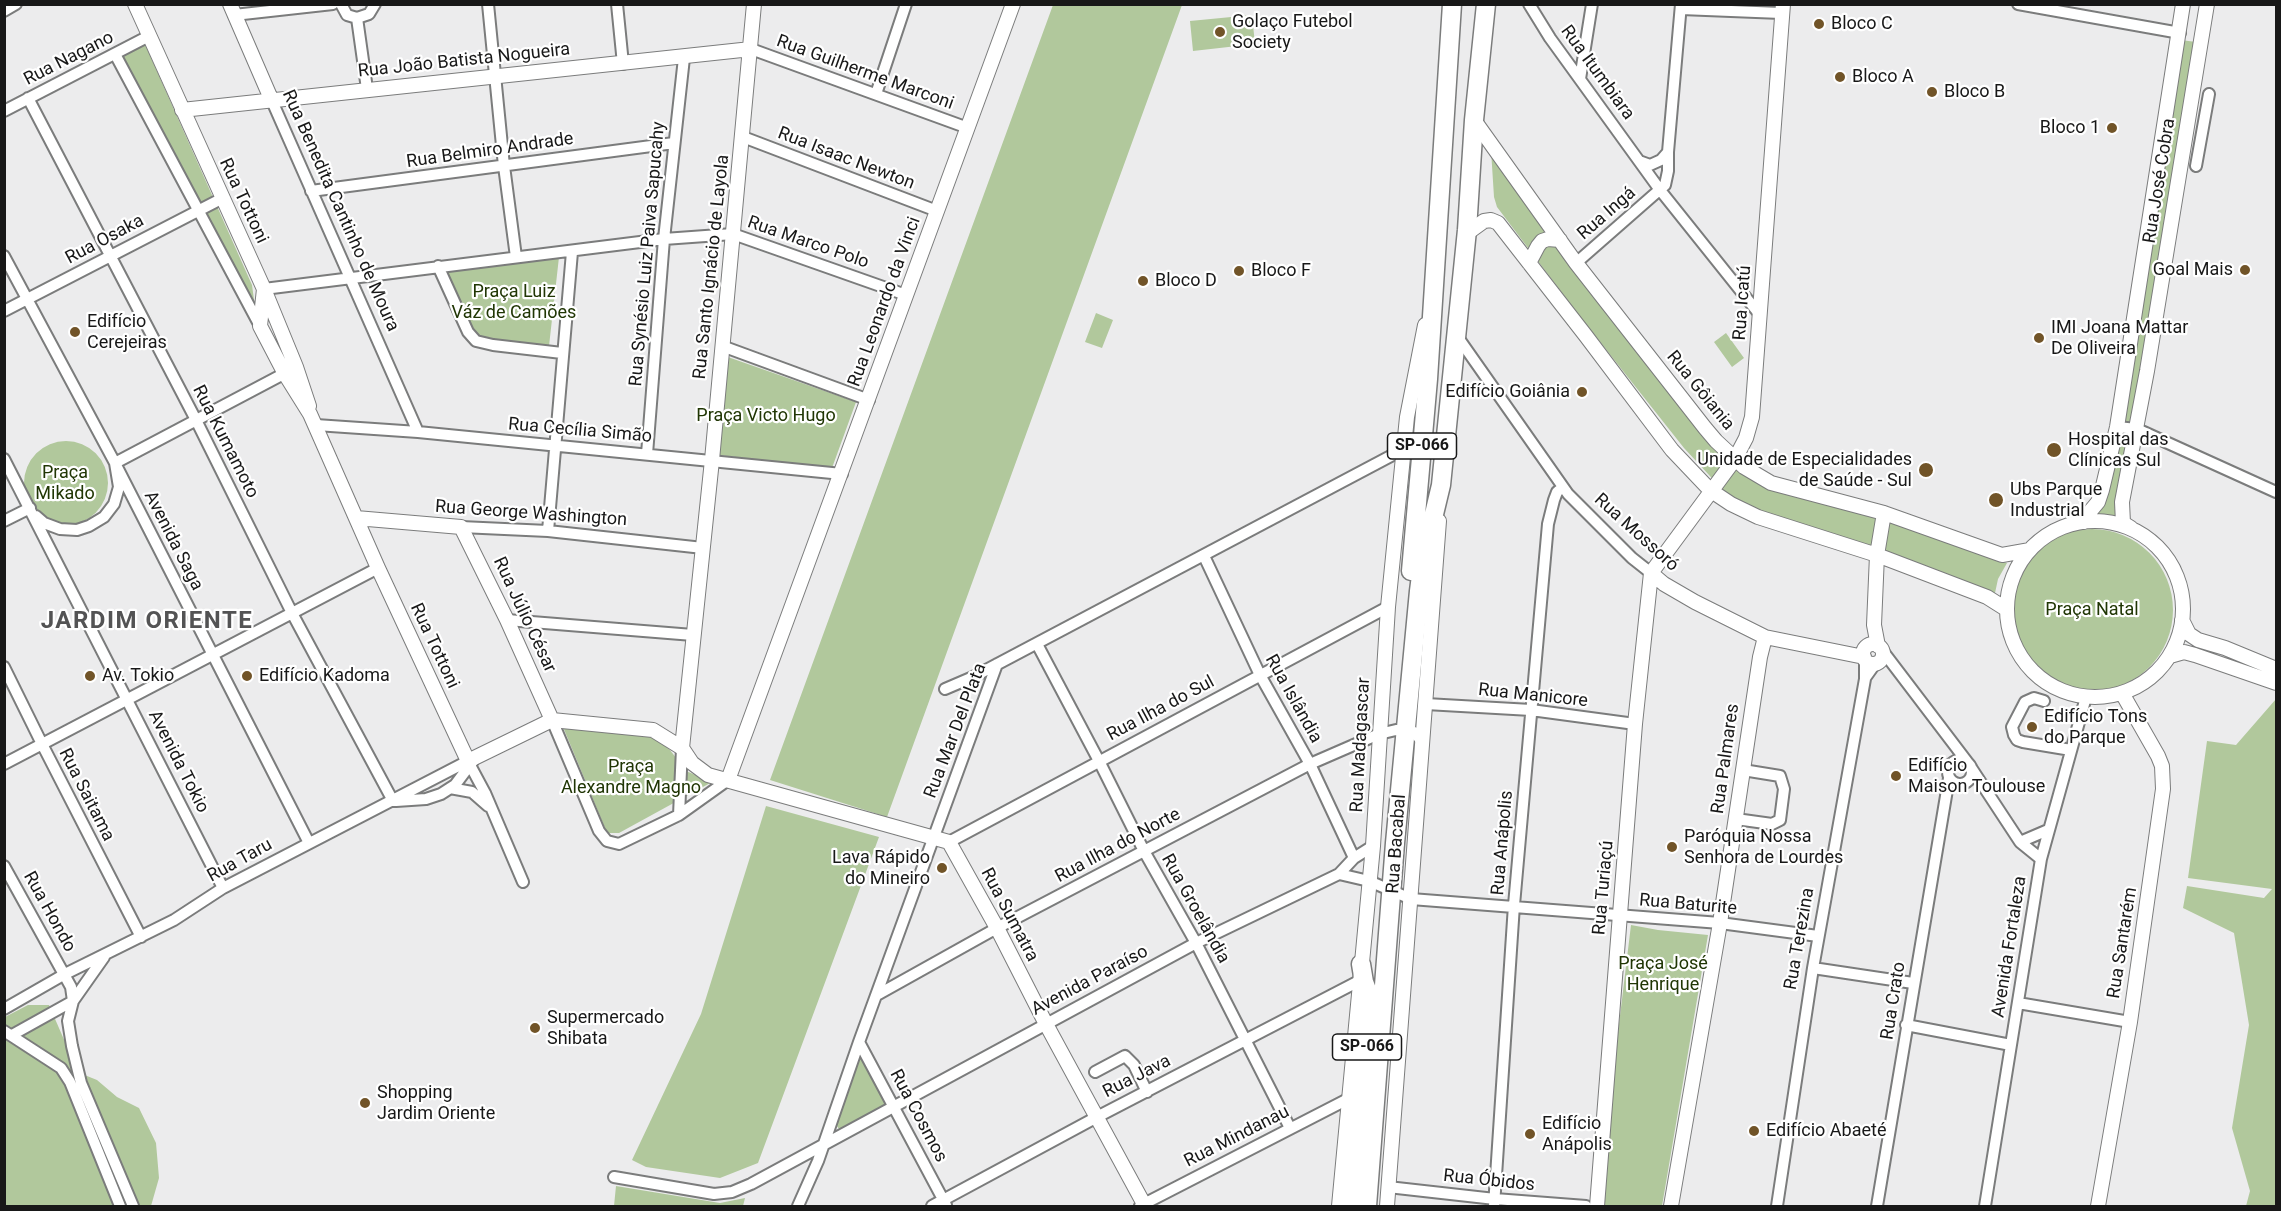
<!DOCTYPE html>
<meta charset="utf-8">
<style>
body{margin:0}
#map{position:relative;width:2281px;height:1211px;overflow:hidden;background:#ececed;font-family:Roboto,sans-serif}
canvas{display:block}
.frame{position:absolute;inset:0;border:6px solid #181818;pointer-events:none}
</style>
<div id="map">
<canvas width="2281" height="1211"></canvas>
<div class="frame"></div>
</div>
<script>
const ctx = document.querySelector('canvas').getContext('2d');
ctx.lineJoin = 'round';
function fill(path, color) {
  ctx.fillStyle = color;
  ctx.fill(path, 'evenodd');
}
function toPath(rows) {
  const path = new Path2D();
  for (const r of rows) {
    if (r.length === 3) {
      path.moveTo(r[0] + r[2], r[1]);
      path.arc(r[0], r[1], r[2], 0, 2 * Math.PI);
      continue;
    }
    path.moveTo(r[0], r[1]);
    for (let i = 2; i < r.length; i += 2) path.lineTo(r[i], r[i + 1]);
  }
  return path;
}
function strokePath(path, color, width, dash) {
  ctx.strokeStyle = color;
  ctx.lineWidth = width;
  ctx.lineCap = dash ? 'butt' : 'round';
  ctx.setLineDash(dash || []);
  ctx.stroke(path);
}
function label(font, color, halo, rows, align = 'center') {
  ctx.font = font + ' Roboto,sans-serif';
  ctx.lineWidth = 4.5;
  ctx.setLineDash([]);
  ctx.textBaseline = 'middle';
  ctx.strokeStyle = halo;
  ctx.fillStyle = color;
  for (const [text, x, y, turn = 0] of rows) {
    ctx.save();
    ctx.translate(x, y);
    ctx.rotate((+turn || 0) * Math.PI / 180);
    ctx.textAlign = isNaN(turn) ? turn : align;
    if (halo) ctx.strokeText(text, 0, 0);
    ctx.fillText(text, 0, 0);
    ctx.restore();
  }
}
const green = toPath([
 [1053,5,1182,5,887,817,770,780],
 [1252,15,1255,44,1193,51,1190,21],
 [2181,40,2196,42,2134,425,2121,423],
 [144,42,252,285,255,307,119,55],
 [1491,150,1732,465,1828,505,1888,522,2007,563,1998,579,1995,593,1883,553,1760,513,1735,500,1721,488,1684,448,1581,318,1497,207,1494,197],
 [559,257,549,346,490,340,474,334,446,270],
 [1096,313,1113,320,1102,348,1085,342],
 [1726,333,1744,358,1732,367,1714,342],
 [725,356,856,402,832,468,718,455],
 [2117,430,2128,432,2116,501,2117,522,2104,519,2093,518],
 [66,483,42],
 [2092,610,81],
 [2276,699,2276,1206,2246,1206,2250,1191,2232,1128,2249,1025,2234,933,2183,908,2187,886,2264,898,2272,889,2188,878,2207,741,2236,745],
 [563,727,651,735,670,750,686,771,712,782,619,833,607,833],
 [766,806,879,837,758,1163,720,1178,646,1167,632,1160,701,1014],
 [1631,925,1658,930,1708,935,1662,1206,1603,1206,1615,1057],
 [28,1005,49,1005,75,1065,82,1074,97,1080,117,1097,139,1108,156,1143,159,1178,151,1206,5,1206,5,1017],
 [862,1058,888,1105,843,1129,839,1129,834,1122,858,1059],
 [616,1186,720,1203,745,1198,743,1206,614,1206]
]);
const minor = toPath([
 [341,4,347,15,357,18,369,14,375,4],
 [488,4,504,166,516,257],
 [617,4,623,64],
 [1529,4,1550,38,1660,190,1760,315],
 [2018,4,2180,33],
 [1681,9,1781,13],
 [4,11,16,4],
 [234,15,333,4],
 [357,18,367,89],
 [751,49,968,128],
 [115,54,260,326],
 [1580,79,1592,4],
 [876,94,906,4],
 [28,98,196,420,292,613,393,801],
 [272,101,418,432],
 [4,111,149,36],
 [743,137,937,211],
 [1639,161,1650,165,1661,160,1668,152],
 [2196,166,2209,94],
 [311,191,674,143],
 [4,256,115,463,309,843],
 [1576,263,1665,185,1668,171,1668,152,1681,4],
 [438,266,468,332,476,341,493,345,562,353],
 [264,289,664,239,733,234,906,295],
 [4,311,221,199],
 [1457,336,1568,494,1632,558,1651,573],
 [722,346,869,400],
 [316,425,418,432,842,474],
 [2117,427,2137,429,2276,492],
 [647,454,664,239,684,58],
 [4,459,223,888],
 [36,516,44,523,60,529,77,530,89,526,104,517,114,504,119,487,115,463,291,370],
 [4,521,30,508],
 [461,527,548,531,703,548],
 [548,531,572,252],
 [1204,556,1260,675,1310,764,1354,858],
 [507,620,693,635],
 [1037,644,1099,761,1144,851,1196,943,1290,1128],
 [1882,650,1968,763],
 [4,667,42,744,141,937],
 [1865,678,1875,664],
 [945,689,973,677,1404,449],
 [2044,701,2034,698,2025,702,2012,727,2014,735,2017,740,2023,742,2071,750],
 [1426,704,1531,710,1635,724],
 [552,720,599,831,607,841,619,844,679,815,682,748],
 [1960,772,12],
 [4,764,378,568],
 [470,765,485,793,523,882],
 [1972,769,2020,842,2041,859],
 [450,788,472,792,488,806],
 [396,801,426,799,441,794,455,785,473,761],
 [679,815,728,780],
 [1736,819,1772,824,1780,820,1784,789,1780,776,1743,770],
 [949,842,1388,607],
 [2020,842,2048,830],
 [4,866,71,987,73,1001,68,1021,72,1046,81,1083,133,1206],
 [1339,874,1369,881,1411,899,1720,923,1818,936],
 [1813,968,1913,983],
 [877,995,997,928,1310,764,1379,734,1396,730,1414,732,1423,743],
 [2018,1003,2130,1022],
 [4,1009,65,974,174,920,223,888,468,761],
 [1906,1025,2011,1045],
 [4,1031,61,1068,70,1082,120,1206],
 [12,1035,73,1001,104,957],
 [859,1042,946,1205],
 [1095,1072,1125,1056,1134,1065,1147,1092],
 [614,1177,714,1194,732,1192,751,1184,1196,943,1339,874,1354,858,1373,846],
 [1388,1187,1495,1199,1586,1206],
 [798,1206,818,1161,859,1042,997,664],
 [932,1206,1097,1117,1359,981],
 [1140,1206,1350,1098],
 [1494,1206,1514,905,1548,524,1554,500,1557,492,1563,487],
 [1777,1206,1813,968,1865,679,1865,660],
 [1877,1206,1949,778],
 [1985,1206,2041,859,2086,697]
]);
const tertiary = toPath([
 [135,4,264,289,296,367,309,406],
 [230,4,272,101],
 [182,110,751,49],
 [1474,120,1576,263,1705,428,1716,441,1744,467,1771,483,1884,513,2002,555,2030,550],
 [1466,234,1484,221,1491,220,1498,223,1586,336,1672,450,1710,490,1731,504,1758,517,1877,555,1987,597,2006,609],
 [1529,263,1538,246,1542,241,1548,239,1560,240],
 [264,289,260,326,285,374,310,414,378,568,468,761,552,720,653,730,682,748,692,763,708,775,949,842,997,928,1046,1024,1145,1206],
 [356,518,461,527,507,620,552,720],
 [2095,609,88],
 [2084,522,2088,514,2098,502,2102,490,2117,427,2183,4],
 [2131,528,2123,523,2122,502,2147,371,2207,4],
 [1651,573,1664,584,1695,602,1765,637,1864,657],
 [2182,620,2189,634,2198,640,2225,648,2276,669],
 [1873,654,10],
 [1878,646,1874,625,1877,555,1884,513],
 [2170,656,2184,652,2195,655,2276,683],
 [682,748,712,460,754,4],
 [728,780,1013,4],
 [1339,1206,1373,846,1388,607,1407,417,1425,325],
 [1387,1206,1439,521],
 [1597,1206,1635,724,1651,573,1735,459,1746,438,1752,417,1783,4],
 [1671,1206,1720,923,1760,657,1765,637],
 [2098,1206,2130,1022,2163,789,2162,766,2158,756,2122,693]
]);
const primary = toPath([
 [1411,571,1428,379,1452,4],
 [1361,964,1364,982,1372,1003],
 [1351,1206,1371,1008],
 [1367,1206,1395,843,1419,591,1423,560,1441,485,1467,230,1474,120,1486,4]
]);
const markers = [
 [1819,24,6,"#715428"],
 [1220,32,6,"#715428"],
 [1840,77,6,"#715428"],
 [1932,92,6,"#715428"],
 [2112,128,6,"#715428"],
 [2245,270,6,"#715428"],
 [1239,271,6,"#715428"],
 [1143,281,6,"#715428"],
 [75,332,6,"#715428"],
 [2039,338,6,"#715428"],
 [1582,392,6,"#715428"],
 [2054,450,8,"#715428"],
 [1926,470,8,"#715428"],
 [1996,500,8,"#715428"],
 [90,676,6,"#715428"],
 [247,676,6,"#715428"],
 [2032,727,6,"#715428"],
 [1896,776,6,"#715428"],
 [1672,847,6,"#715428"],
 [942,868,6,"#715428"],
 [535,1028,6,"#715428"],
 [365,1103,6,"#715428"],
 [1754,1131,6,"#715428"],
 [1530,1134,6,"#715428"]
];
const shields = [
 [1422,446,69],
 [1367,1047,69]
];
const shieldNames = [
 ["SP-066",1422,446],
 ["SP-066",1367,1047]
];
const poiNames = [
 ["Golaço Futebol",1232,22],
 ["Society",1232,43],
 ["Bloco C",1831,24],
 ["Bloco A",1852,77],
 ["Bloco B",1944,92],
 ["Bloco 1",2100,128,"right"],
 ["Goal Mais",2233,270,"right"],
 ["Bloco F",1251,271],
 ["Bloco D",1155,281],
 ["Edifício",87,322],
 ["Cerejeiras",87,343],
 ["IMI Joana Mattar",2051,328],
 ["De Oliveira",2051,349],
 ["Edifício Goiânia",1570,392,"right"],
 ["Hospital das",2068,440],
 ["Clínicas Sul",2068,461],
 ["Unidade de Especialidades",1912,460,"right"],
 ["de Saúde - Sul",1912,481,"right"],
 ["Ubs Parque",2010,490],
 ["Industrial",2010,511],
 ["Av. Tokio",102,676],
 ["Edifício Kadoma",259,676],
 ["Edifício Tons",2044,717],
 ["do Parque",2044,738],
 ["Edifício",1908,766],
 ["Maison Toulouse",1908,787],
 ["Paróquia Nossa",1684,837],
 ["Senhora de Lourdes",1684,858],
 ["Lava Rápido",930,858,"right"],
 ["do Mineiro",930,879,"right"],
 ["Supermercado",547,1018],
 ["Shibata",547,1039],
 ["Shopping",377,1093],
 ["Jardim Oriente",377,1114],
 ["Edifício",1542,1124],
 ["Anápolis",1542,1145],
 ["Edifício Abaeté",1766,1131]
];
const streetNames = [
 ["Rua Nagano",69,59,-27],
 ["Rua João Batista Nogueira",464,61,-6],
 ["Rua Guilherme Marconi",865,73,20],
 ["Rua Itumbiara",1597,73,54],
 ["Rua Belmiro Andrade",490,151,-8],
 ["Rua Isaac Newton",846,159,21],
 ["Rua José Cobra",2160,181,-81],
 ["Rua Tottoni",243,201,65],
 ["Rua Benedita Cantinho de Moura",340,211,66],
 ["Rua Ingá",1607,214,-41],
 ["Rua Osaka",105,240,-28],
 ["Rua Marco Polo",808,243,19],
 ["Rua Synésio Luiz Paiva Sapucahy",648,254,-85],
 ["Rua Santo Ignácio de Layola",712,267,-84],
 ["Rua Leonardo da Vinci",885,302,-70],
 ["Rua Icatú",1743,303,-86],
 ["Rua Gôiania",1700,391,51],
 ["Rua Cecília Simão",580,431,5],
 ["Rua Kumamoto",225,442,63],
 ["Rua George Washington",531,514,4],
 ["Rua Mossoró",1636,533,42],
 ["Avenida Saga",173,541,63],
 ["Rua Júlio César",524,615,65],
 ["Rua Tottoni",434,646,65],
 ["Rua Manicore",1533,696,6],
 ["Rua Islândia",1293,699,61],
 ["Rua Ilha do Sul",1161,709,-28],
 ["Rua Mar Del Plata",956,731,-69],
 ["Rua Madagascar",1361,745,-87],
 ["Rua Palmares",1726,759,-82],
 ["Avenida Tokio",178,762,63],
 ["Rua Saitama",86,795,63],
 ["Rua Anápolis",1503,843,-85],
 ["Rua Bacabal",1397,844,-86],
 ["Rua Ilha do Norte",1118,846,-28],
 ["Rua Taru",240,861,-29],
 ["Rua Turiaçú",1604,888,-85],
 ["Rua Baturite",1688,905,5],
 ["Rua Groelândia",1195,909,61],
 ["Rua Hondo",49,912,61],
 ["Rua Sumatra",1009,915,62],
 ["Rua Terezina",1800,939,-80],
 ["Rua Santarém",2123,943,-81],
 ["Avenida Fortaleza",2010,947,-81],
 ["Avenida Paraíso",1090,981,-28],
 ["Rua Crato",1894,1001,-81],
 ["Rua Java",1137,1077,-27],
 ["Rua Cosmos",918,1116,62],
 ["Rua Mindanau",1237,1137,-27],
 ["Rua Óbidos",1489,1181,6]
];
const parkNames = [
 ["Praça Luiz",514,292],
 ["Váz de Camões",514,313],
 ["Praça Victo Hugo",766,416],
 ["Praça",65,473],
 ["Mikado",65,494],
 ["Praça Natal",2092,610],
 ["Praça",631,767],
 ["Alexandre Magno",631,788],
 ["Praça José",1663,964],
 ["Henrique",1663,985]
];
const districtNames = [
 ["JARDIM ORIENTE",147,622]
];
fill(green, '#b1c89c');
strokePath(minor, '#7b7c7c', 14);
strokePath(tertiary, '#7b7c7c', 16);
strokePath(primary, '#7b7c7c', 21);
strokePath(minor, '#fff', 10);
strokePath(tertiary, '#fff', 14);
strokePath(primary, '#fff', 18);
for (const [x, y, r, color] of markers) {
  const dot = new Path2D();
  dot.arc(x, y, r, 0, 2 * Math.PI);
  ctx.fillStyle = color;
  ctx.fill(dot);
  strokePath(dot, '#fff', 2);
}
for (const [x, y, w] of shields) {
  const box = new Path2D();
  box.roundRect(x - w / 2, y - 13, w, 26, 4.5);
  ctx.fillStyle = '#fff';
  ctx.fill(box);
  strokePath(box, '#181818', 1.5);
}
label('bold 16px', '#181818', null, shieldNames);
label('18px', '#181818', '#fff', poiNames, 'left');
label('18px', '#181818', '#fff', streetNames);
label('18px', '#203604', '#fff', parkNames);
ctx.letterSpacing = '1.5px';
label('bold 24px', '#535354', '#fff', districtNames);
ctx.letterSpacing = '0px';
</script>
